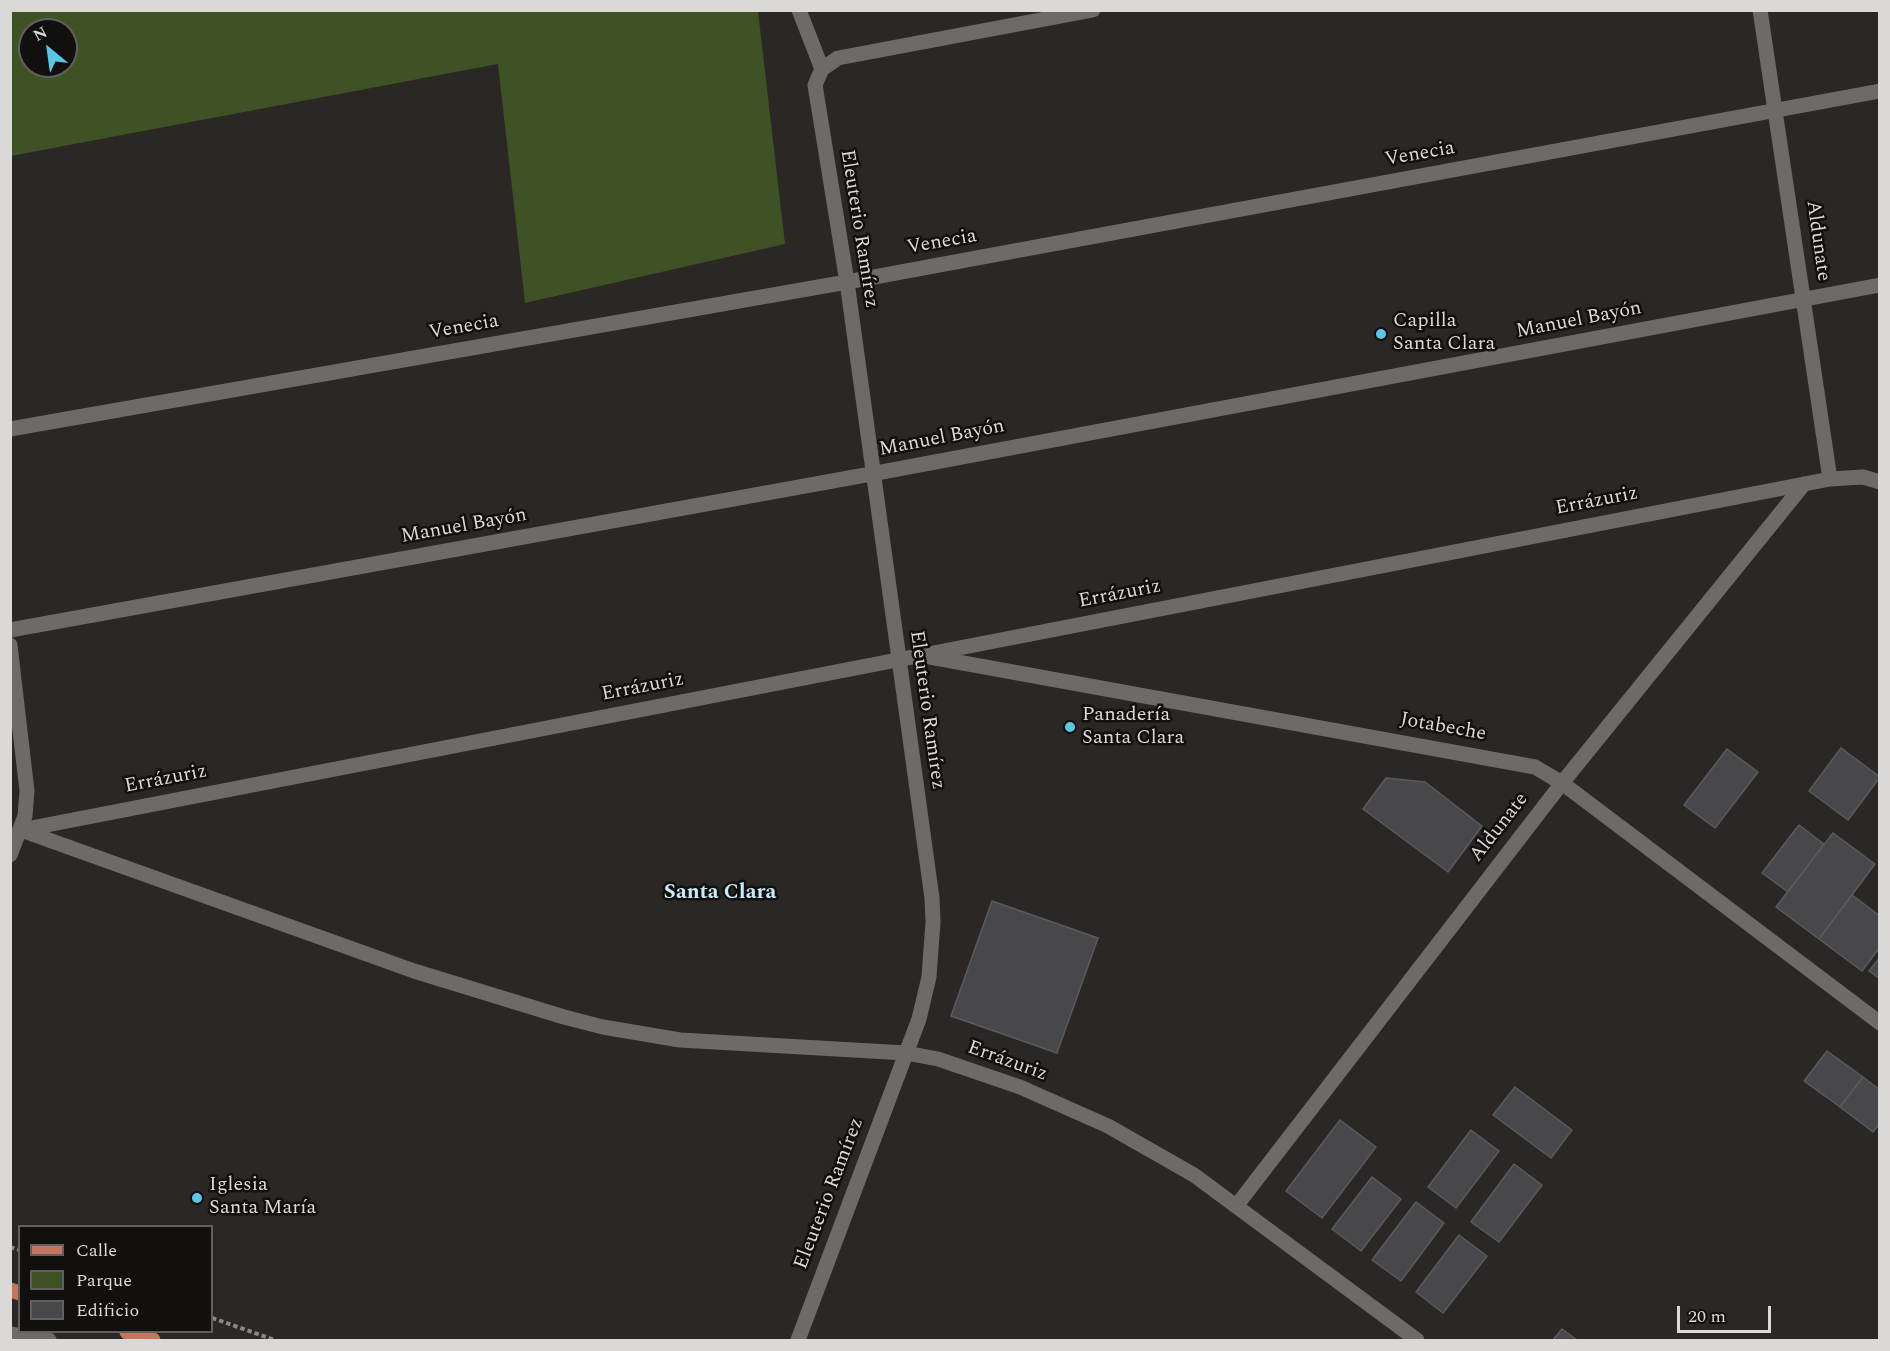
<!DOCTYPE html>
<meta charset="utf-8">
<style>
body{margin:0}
#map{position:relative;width:1890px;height:1351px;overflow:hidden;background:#2a2725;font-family:Spectral,serif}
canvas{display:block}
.frame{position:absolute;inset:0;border:12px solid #dbd9d8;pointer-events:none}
.legend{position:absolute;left:18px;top:1225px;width:195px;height:108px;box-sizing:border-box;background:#11100f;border:2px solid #62605f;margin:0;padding:8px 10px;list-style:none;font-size:18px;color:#dbd9d8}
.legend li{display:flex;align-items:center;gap:12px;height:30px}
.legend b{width:30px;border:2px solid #62605f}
.north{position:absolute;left:18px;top:18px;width:60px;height:60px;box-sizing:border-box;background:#11100f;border:2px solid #62605f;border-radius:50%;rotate:331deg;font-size:16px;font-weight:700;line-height:24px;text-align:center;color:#dbd9d8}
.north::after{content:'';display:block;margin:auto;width:21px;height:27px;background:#5bc7e7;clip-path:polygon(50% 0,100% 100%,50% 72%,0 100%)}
.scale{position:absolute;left:1677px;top:1306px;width:94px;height:27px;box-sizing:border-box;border:3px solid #dbd9d8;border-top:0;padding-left:8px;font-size:18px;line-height:21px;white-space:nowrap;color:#dbd9d8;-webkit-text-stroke:4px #11100f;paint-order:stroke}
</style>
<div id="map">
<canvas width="1890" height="1351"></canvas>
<div class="frame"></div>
<ul class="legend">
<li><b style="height:8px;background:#c4755b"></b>Calle</li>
<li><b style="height:16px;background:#3e5225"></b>Parque</li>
<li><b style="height:16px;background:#48484c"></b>Edificio</li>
</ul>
<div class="north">N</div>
<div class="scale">20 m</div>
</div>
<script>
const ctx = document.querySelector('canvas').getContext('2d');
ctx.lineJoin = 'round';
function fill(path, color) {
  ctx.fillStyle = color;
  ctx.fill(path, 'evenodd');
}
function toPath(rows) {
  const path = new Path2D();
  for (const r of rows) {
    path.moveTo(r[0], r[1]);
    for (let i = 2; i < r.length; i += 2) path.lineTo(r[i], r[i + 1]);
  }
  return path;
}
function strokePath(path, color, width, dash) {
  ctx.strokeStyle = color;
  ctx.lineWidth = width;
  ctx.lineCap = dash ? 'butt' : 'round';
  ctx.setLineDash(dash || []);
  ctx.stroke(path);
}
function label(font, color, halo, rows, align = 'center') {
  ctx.font = font + ' Spectral,serif';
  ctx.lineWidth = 5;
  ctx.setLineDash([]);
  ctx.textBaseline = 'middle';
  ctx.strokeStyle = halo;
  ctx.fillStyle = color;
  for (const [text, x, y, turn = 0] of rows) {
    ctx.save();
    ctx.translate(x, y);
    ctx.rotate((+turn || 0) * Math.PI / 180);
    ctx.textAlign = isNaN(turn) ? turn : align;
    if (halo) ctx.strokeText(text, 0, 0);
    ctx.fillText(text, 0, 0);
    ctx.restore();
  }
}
const green = toPath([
 [11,10,758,11,785,244,525,303,498,64,11,156],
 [30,30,66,30,66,66,30,66]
]);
const building = toPath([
 [1841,748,1880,777,1848,820,1809,791,1841,748],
 [1727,749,1758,772,1715,828,1684,805,1727,749],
 [1386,778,1425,782,1482,826,1448,872,1363,809,1386,778],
 [1799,825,1824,844,1788,892,1762,873,1799,825],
 [1833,833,1875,864,1819,939,1776,907,1833,833],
 [1852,895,1880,916,1880,947,1862,971,1819,939,1852,895],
 [992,901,1098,938,1057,1053,951,1016,992,901],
 [1880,957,1880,979,1869,971,1880,957],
 [1827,1051,1863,1077,1840,1107,1804,1081,1827,1051],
 [1863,1077,1880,1090,1880,1123,1873,1132,1840,1107,1863,1077],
 [1515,1087,1572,1130,1551,1158,1493,1115,1515,1087],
 [1340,1120,1376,1147,1322,1218,1286,1191,1340,1120],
 [1471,1130,1499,1151,1456,1208,1428,1187,1471,1130],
 [1514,1164,1542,1185,1499,1242,1471,1222,1514,1164],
 [1372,1177,1401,1199,1361,1251,1332,1229,1372,1177],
 [1416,1202,1444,1223,1401,1281,1372,1260,1416,1202],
 [1459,1235,1487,1256,1443,1313,1416,1292,1459,1235],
 [1562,1329,1577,1340,1553,1340,1562,1329]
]);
const path = toPath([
 [10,1247,20,1250],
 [212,1318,275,1340]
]);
const minor = toPath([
 [799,10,822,69],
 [1760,10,1830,479],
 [10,429,847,282,1880,91],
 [10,630,871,474,1880,285],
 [10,645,27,791,25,816,10,855],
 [930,657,1535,767,1562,783,1880,1023],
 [21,830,1830,479,1863,477,1880,482],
 [21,830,414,971,564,1017,603,1027,680,1040,906,1053,938,1059,1020,1087,1108,1126,1194,1175,1417,1340],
 [1237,1205,1562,783,1804,484],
 [10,1334,49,1340],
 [798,1340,919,1019,929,977,933,922,932,898,847,282,815,85,822,69,838,58,1093,10]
]);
const major = toPath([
 [10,1290,20,1293],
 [127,1332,153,1340]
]);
const markers = [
 [1381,334,6,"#5bc7e7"],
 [1070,727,6,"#5bc7e7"],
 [197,1198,6,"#5bc7e7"]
];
const streetNames = [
 ["Venecia",1420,155,-10],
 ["Eleuterio Ramírez",858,229,81],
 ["Aldunate",1817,241,82],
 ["Venecia",942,243,-10],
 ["Manuel Bayón",1579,321,-11],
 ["Venecia",464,328,-10],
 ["Manuel Bayón",942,439,-11],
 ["Errázuriz",1597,502,-11],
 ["Manuel Bayón",464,527,-10],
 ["Errázuriz",1120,595,-11],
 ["Errázuriz",643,688,-11],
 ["Eleuterio Ramírez",926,710,82],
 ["Jotabeche",1443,728,10],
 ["Errázuriz",166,780,-11],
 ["Aldunate",1500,828,-52],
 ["Errázuriz",1007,1062,20],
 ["Eleuterio Ramírez",830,1194,-69]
];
const poiNames = [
 ["Capilla",1393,322],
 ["Santa Clara",1393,345],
 ["Panadería",1082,716],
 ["Santa Clara",1082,739],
 ["Iglesia",209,1186],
 ["Santa María",209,1209]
];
const neighbourhoodNames = [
 ["Santa Clara",720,894]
];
fill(green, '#3e5225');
fill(building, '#48484c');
strokePath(building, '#5b5b5f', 1.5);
strokePath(path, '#8b8887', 4, [4.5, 3]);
strokePath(minor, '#6e6a67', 15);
strokePath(major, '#c4755b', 15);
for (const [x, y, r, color] of markers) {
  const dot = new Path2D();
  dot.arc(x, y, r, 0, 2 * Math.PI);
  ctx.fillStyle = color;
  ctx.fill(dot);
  strokePath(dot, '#11100f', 2);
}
label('20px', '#dbd9d8', '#11100f', streetNames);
label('20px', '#dbd9d8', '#11100f', poiNames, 'left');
label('bold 21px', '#c8ebf7', '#11100f', neighbourhoodNames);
</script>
